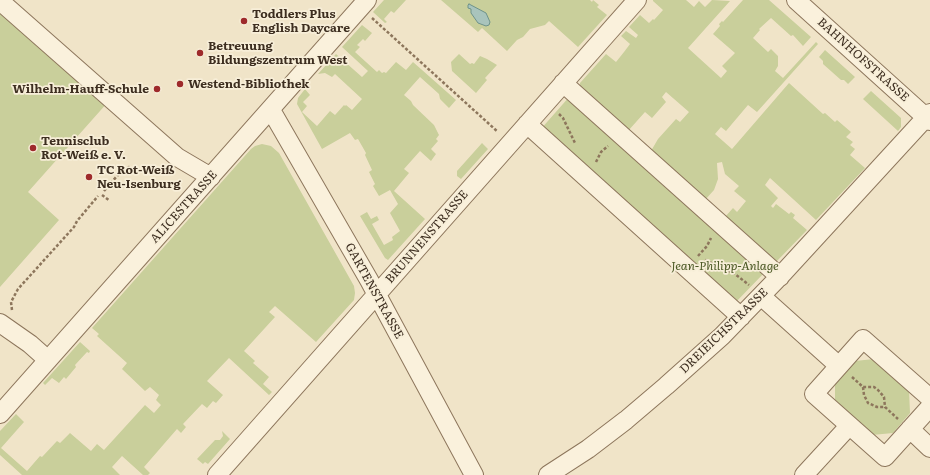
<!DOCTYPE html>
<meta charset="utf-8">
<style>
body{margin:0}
canvas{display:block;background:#f0e4c8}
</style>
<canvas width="930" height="475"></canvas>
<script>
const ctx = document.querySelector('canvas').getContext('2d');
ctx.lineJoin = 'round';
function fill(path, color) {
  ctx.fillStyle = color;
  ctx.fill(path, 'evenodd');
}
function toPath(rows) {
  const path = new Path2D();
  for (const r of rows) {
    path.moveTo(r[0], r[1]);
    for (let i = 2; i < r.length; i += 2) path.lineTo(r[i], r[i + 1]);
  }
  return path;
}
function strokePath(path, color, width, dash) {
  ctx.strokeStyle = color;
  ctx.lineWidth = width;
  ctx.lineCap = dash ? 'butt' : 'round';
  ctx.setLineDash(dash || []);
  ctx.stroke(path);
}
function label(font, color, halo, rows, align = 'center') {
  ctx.font = font + ' Literata,serif';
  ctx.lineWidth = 3.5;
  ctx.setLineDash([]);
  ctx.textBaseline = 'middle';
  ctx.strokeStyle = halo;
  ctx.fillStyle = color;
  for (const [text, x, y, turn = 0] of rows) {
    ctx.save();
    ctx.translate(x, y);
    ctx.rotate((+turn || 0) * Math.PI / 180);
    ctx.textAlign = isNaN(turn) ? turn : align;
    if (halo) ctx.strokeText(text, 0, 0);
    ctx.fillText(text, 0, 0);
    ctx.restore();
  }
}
const green = toPath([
 [384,0,406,0,394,13,391,11,384,19,387,22,385,23,373,12],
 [441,0,590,0,592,2,593,0,599,5,597,7,607,15,578,47,549,21,545,25,530,29,523,37,517,40,507,51,482,28,478,32],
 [653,0,686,0,694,7,699,1,705,7,712,0,730,1,688,48,721,78,727,71,722,66,735,53,713,34,720,26,719,24,722,21,723,22,743,0,769,0,811,37,803,46,793,35,791,36,771,18,759,29,760,30,753,38,768,52,771,49,778,56,778,66,775,71,783,78,816,42,818,44,757,112,748,105,726,131,721,127,715,134,732,149,789,83,823,114,825,113,835,122,837,120,851,132,846,137,853,142,850,145,855,149,850,155,865,168,816,220,770,178,765,185,778,198,771,206,773,208,776,204,789,214,791,212,795,215,793,218,807,230,777,261,775,262,725,217,733,208,737,212,746,201,734,191,739,186,725,174,722,162,717,163,718,179,714,190,705,200,651,151,658,139,676,119,680,122,689,112,666,92,662,97,666,102,652,118,645,112,628,131,580,87,580,83,606,54,616,62,624,52,630,44,621,36,626,31,636,38,638,35,629,27,640,15,649,23,653,19,654,20,663,10,653,1],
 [0,7,108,102,28,192,59,220,0,287],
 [362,25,372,33,365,41,363,39,357,45,360,47,355,52,377,72,379,70,382,73,384,72,386,73,396,62,406,70,413,62,456,100,449,108,440,99,439,94,420,77,404,95,411,101,413,105,434,125,439,135,436,139,438,141,431,149,436,154,431,161,420,151,404,169,409,173,394,191,425,219,388,260,385,258,360,216,367,212,371,219,377,216,379,220,372,224,384,245,393,240,392,237,400,231,390,213,398,204,390,190,379,196,373,186,375,184,369,172,372,170,365,155,366,153,358,139,355,140,350,133,322,149,297,104,298,98,305,89,310,95,303,102,307,106,302,112,317,126,330,111,335,115,344,105,345,106,346,105,352,110,362,99,335,74,332,77,325,73,318,74,336,54,362,77,368,71,342,47],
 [825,50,855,77,848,84,844,80,841,80,823,64,823,61,819,57],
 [459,54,470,64,472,63,474,64,480,56,487,59,497,65,485,78,487,80,476,93,452,71,451,62],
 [871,91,901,118,901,127,898,131,863,99],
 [570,96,766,271,734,304,540,130],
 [482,143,488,149,461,179,457,176,457,171],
 [262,144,271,146,279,153,354,286,355,293,354,300,316,342,275,306,269,312,275,317,244,351,255,361,253,363,269,377,263,384,272,392,269,395,229,358,207,381,223,395,216,403,213,401,207,408,202,404,183,424,186,427,181,433,177,429,144,467,150,473,148,475,143,475,122,456,112,467,120,475,22,475,0,455,0,431,16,414,24,422,1,448,27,471,40,456,42,457,57,441,60,443,70,433,91,451,97,444,104,450,145,405,154,413,161,405,156,400,159,395,150,387,145,391,122,369,127,363,97,336,99,334,92,328,251,149,255,146],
 [80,342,90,351,89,353,87,352,75,365,76,367,66,379,64,377,59,383,52,378,45,385,43,383],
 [874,359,909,390,910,413,893,433,872,435,835,402,835,382,855,361],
 [222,431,230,439,208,464,205,462,203,464,197,459,215,440,220,440,223,436]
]);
const water = toPath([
 [469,4,486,13,490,22,489,25,486,26,478,23,471,13,471,9,468,8,468,5,469,4]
]);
const path = toPath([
 [372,18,498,132],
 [559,114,563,118,575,143],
 [596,162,601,152,608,146],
 [104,191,124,168,126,170,129,167,136,172],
 [102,195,110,201],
 [698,256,707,246,711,238],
 [705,260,735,274,749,285],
 [12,310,11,302,18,289,74,227,77,221,98,196],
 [852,377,863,387,874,387,878,390,884,397,885,407,898,419],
 [863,387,864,395,868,403,877,407,885,407]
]);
const minor = toPath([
 [796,0,930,121],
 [0,1,177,157,211,177],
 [563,83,780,277],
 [271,110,369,280,474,475],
 [527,124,741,317],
 [761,296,839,366],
 [0,323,30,344,48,360],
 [930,398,863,339,814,394,885,457,930,407],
 [0,414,367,0],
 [910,429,930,448],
 [217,475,637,0],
 [548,475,588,449,626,420,666,386,722,336,784,272,930,113],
 [804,475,849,426]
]);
const markers = [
 [244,21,4,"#9e2a2b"],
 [200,53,4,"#9e2a2b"],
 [180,84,4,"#9e2a2b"],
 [157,89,4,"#9e2a2b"],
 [33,148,4,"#9e2a2b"],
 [89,177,4,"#9e2a2b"]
];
const poiNames = [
 ["Toddlers Plus",252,14],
 ["English Daycare",252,28],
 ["Betreuung",208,46],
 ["Bildungszentrum West",208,60],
 ["Westend-Bibliothek",188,84],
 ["Wilhelm-Hauff-Schule",149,89,"right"],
 ["Tennisclub",41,141],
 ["Rot-Weiß e. V.",41,155],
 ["TC Rot-Weiß",97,170],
 ["Neu-Isenburg",97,184]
];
const streetNames = [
 ["BAHNHOFSTRASSE",863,60,42],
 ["ALICESTRASSE",184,207,-48],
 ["BRUNNENSTRASSE",427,237,-49],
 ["GARTENSTRASSE",374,291,61],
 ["DREIEICHSTRASSE",724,331,-44]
];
const parkNames = [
 ["Jean-Philipp-Anlage",725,266]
];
fill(green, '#c9cf9b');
fill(water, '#a9c4bc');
strokePath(water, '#6f938a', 1);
strokePath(minor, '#8d765c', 20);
strokePath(path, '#8d765c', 2.5, [3, 2]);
strokePath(minor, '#faf1dc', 18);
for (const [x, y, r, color] of markers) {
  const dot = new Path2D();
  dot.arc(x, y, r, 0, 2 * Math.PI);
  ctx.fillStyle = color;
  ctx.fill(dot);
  strokePath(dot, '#f7eed8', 1.5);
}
label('bold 12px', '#3d2e20', '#f7eed8', poiNames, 'left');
label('12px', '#3d2e20', '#f7eed8', streetNames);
label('italic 12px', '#4d5a26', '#f7eed8', parkNames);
</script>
